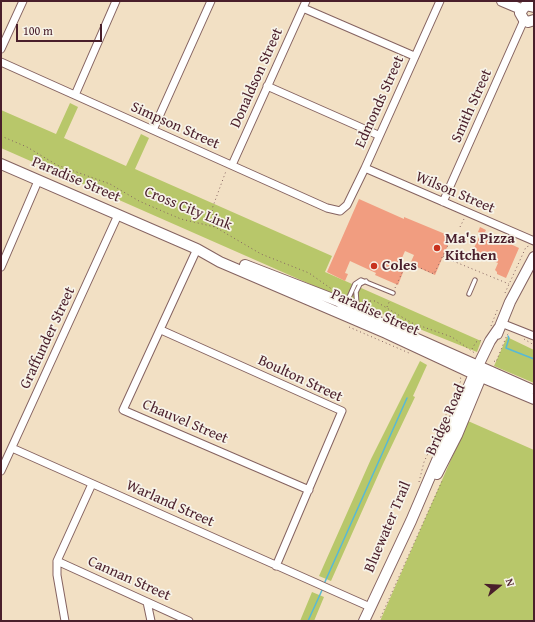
<!DOCTYPE html>
<style>
body{margin:0}
#map{position:relative;width:535px;height:622px;overflow:hidden;background:#f2e0c4;font-family:"Gentium Book Plus",serif}
canvas{display:block}
.frame{position:absolute;inset:0;border:2px solid #4a1f2b;pointer-events:none}
.north{position:absolute;left:479px;top:566px;width:40px;height:40px;-webkit-text-stroke:3px #f7f3e8;paint-order:stroke;rotate:72deg;font-size:11px;font-weight:700;line-height:16px;text-align:center;color:#4a1f2b}
.north::after{content:'';display:block;margin:auto;width:14px;height:18px;background:#4a1f2b;clip-path:polygon(50% 0,100% 100%,50% 72%,0 100%)}
.scale{position:absolute;left:16px;top:24px;width:86px;height:18px;box-sizing:border-box;border:2px solid #4a1f2b;border-top:0;padding-left:5px;font-size:12px;line-height:14px;white-space:nowrap;color:#4a1f2b;-webkit-text-stroke:3px #f7f3e8;paint-order:stroke}
</style>
<div id="map">
<canvas width="535" height="622"></canvas>
<div class="frame"></div>
<div class="north">N</div>
<div class="scale">100 m</div>
</div>
<script>
const ctx = document.querySelector('canvas').getContext('2d');
ctx.lineJoin = 'round';
function fill(path, color) {
  ctx.fillStyle = color;
  ctx.fill(path, 'evenodd');
}
function toPath(rows) {
  const path = new Path2D();
  for (const r of rows) {
    path.moveTo(r[0], r[1]);
    for (let i = 2; i < r.length; i += 2) path.lineTo(r[i], r[i + 1]);
  }
  return path;
}
function strokePath(path, color, width, dash) {
  ctx.strokeStyle = color;
  ctx.lineWidth = width;
  ctx.lineCap = dash ? 'butt' : 'round';
  ctx.setLineDash(dash || []);
  ctx.stroke(path);
}
function label(font, color, halo, rows, align = 'center') {
  ctx.font = font + ' "Gentium Book Plus",serif';
  ctx.lineWidth = 3.5;
  ctx.setLineDash([]);
  ctx.textBaseline = 'middle';
  ctx.strokeStyle = halo;
  ctx.fillStyle = color;
  for (const [text, x, y, turn = 0] of rows) {
    ctx.save();
    ctx.translate(x, y);
    ctx.rotate((+turn || 0) * Math.PI / 180);
    ctx.textAlign = isNaN(turn) ? turn : align;
    if (halo) ctx.strokeText(text, 0, 0);
    ctx.fillText(text, 0, 0);
    ctx.restore();
  }
}
const green = toPath([
 [70,103,78,107,64,138,126,166,141,134,149,138,135,169,332,256,325,272,481,341,477,352,337,296,1,148,1,110,56,134],
 [507,337,534,350,534,383,494,366],
 [420,361,427,365,413,396,415,397,383,464,331,581,319,576,371,459],
 [468,421,534,450,534,621,380,621],
 [312,592,324,597,314,621,300,621]
]);
const stream = toPath([
 [508,336,509,338,506,348,534,359],
 [324,584,407,398],
 [308,621,323,588]
]);
const building = toPath([
 [359,199,404,219,404,217,450,236,446,244,448,245,435,275,410,264,414,255,405,251,398,267,404,270,398,285,375,275,376,273,350,261,345,273,348,274,345,281,327,272],
 [480,227,486,230,485,232,519,248,506,278,497,274,497,272,495,270,498,263,475,253,477,249,474,248,481,233,478,232]
]);
const path = toPath([
 [1,136,27,147,57,165,110,184,139,201,162,211,181,219,215,227,261,254,309,273,333,290],
 [214,227,212,209,226,171],
 [460,227,464,219],
 [443,256,447,258],
 [453,261,509,284],
 [395,288,407,262,434,274,450,241],
 [505,293,526,247,529,246],
 [362,301,375,301,412,323,452,337,476,354],
 [387,307,390,300],
 [491,326,498,308],
 [349,327,409,353],
 [524,339,534,345],
 [472,349,476,342,482,340],
 [494,361,496,362,507,335,509,333],
 [419,482,424,462,457,391,461,380,460,376],
 [379,621,442,481]
]);
const lane = toPath([
 [469,294,475,280],
 [346,304,355,284,361,280,393,293],
 [359,311,357,307,356,292,360,284,366,281]
]);
const street = toPath([
 [303,8,414,56],
 [1,49,23,1],
 [1,62,327,208,340,211,347,205,365,168,440,1],
 [267,86,378,135],
 [75,95,116,1],
 [153,130,211,1],
 [232,165,306,1],
 [365,168,534,241],
 [443,202,524,20],
 [197,249,123,410,309,490],
 [1,267,38,181],
 [501,323,534,336],
 [161,330,342,411,276,566],
 [12,448,370,607],
 [1,471,118,215],
 [57,561,189,621],
 [147,602,151,621],
 [65,621,57,575,57,561,92,484]
]);
const secondary = toPath([
 [502,1,521,9],
 [534,7,526,5,520,13,524,20,528,22,534,20],
 [1,164,197,249,220,262,386,333,474,374,534,399],
 [245,265,338,301,352,310,530,389],
 [497,334,510,302,534,257],
 [437,474,457,435,483,372],
 [364,621,411,521,474,374,490,341,499,328]
]);
const markers = [
 [437,248,4,"#c8321e"],
 [374,266,4,"#c8321e"]
];
const streetNames = [
 ["Donaldson Street",257,78,-66],
 ["Edmonds Street",380,102,-66],
 ["Smith Street",472,106,-66],
 ["Simpson Street",175,126,24],
 ["Paradise Street",76,180,23],
 ["Wilson Street",455,193,23],
 ["Cross City Link",188,209,22],
 ["Paradise Street",375,313,24],
 ["Graffunder Street",48,338,-65],
 ["Boulton Street",300,379,25],
 ["Bridge Road",446,420,-66],
 ["Chauvel Street",185,422,23],
 ["Warland Street",170,504,24],
 ["Bluewater Trail",388,527,-67],
 ["Cannan Street",129,579,24]
];
const poiNames = [
 ["Ma's Pizza",445,239],
 ["Kitchen",445,256],
 ["Coles",382,266]
];
fill(green, '#b8c76a');
strokePath(stream, '#57b9d6', 1.5);
fill(building, '#f19d80');
strokePath(lane, '#856361', 5.5);
strokePath(street, '#856361', 9);
strokePath(secondary, '#856361', 12);
strokePath(path, '#856361', 1, [1, 3]);
strokePath(lane, '#fff', 3.5);
strokePath(street, '#fff', 7);
strokePath(secondary, '#fff', 10);
for (const [x, y, r, color] of markers) {
  const dot = new Path2D();
  dot.arc(x, y, r, 0, 2 * Math.PI);
  ctx.fillStyle = color;
  ctx.fill(dot);
  strokePath(dot, '#f7f3e8', 1.5);
}
label('15px', '#4a1f2b', '#f7f3e8', streetNames);
label('bold 15px', '#4a1f2b', '#f7f3e8', poiNames, 'left');
</script>
